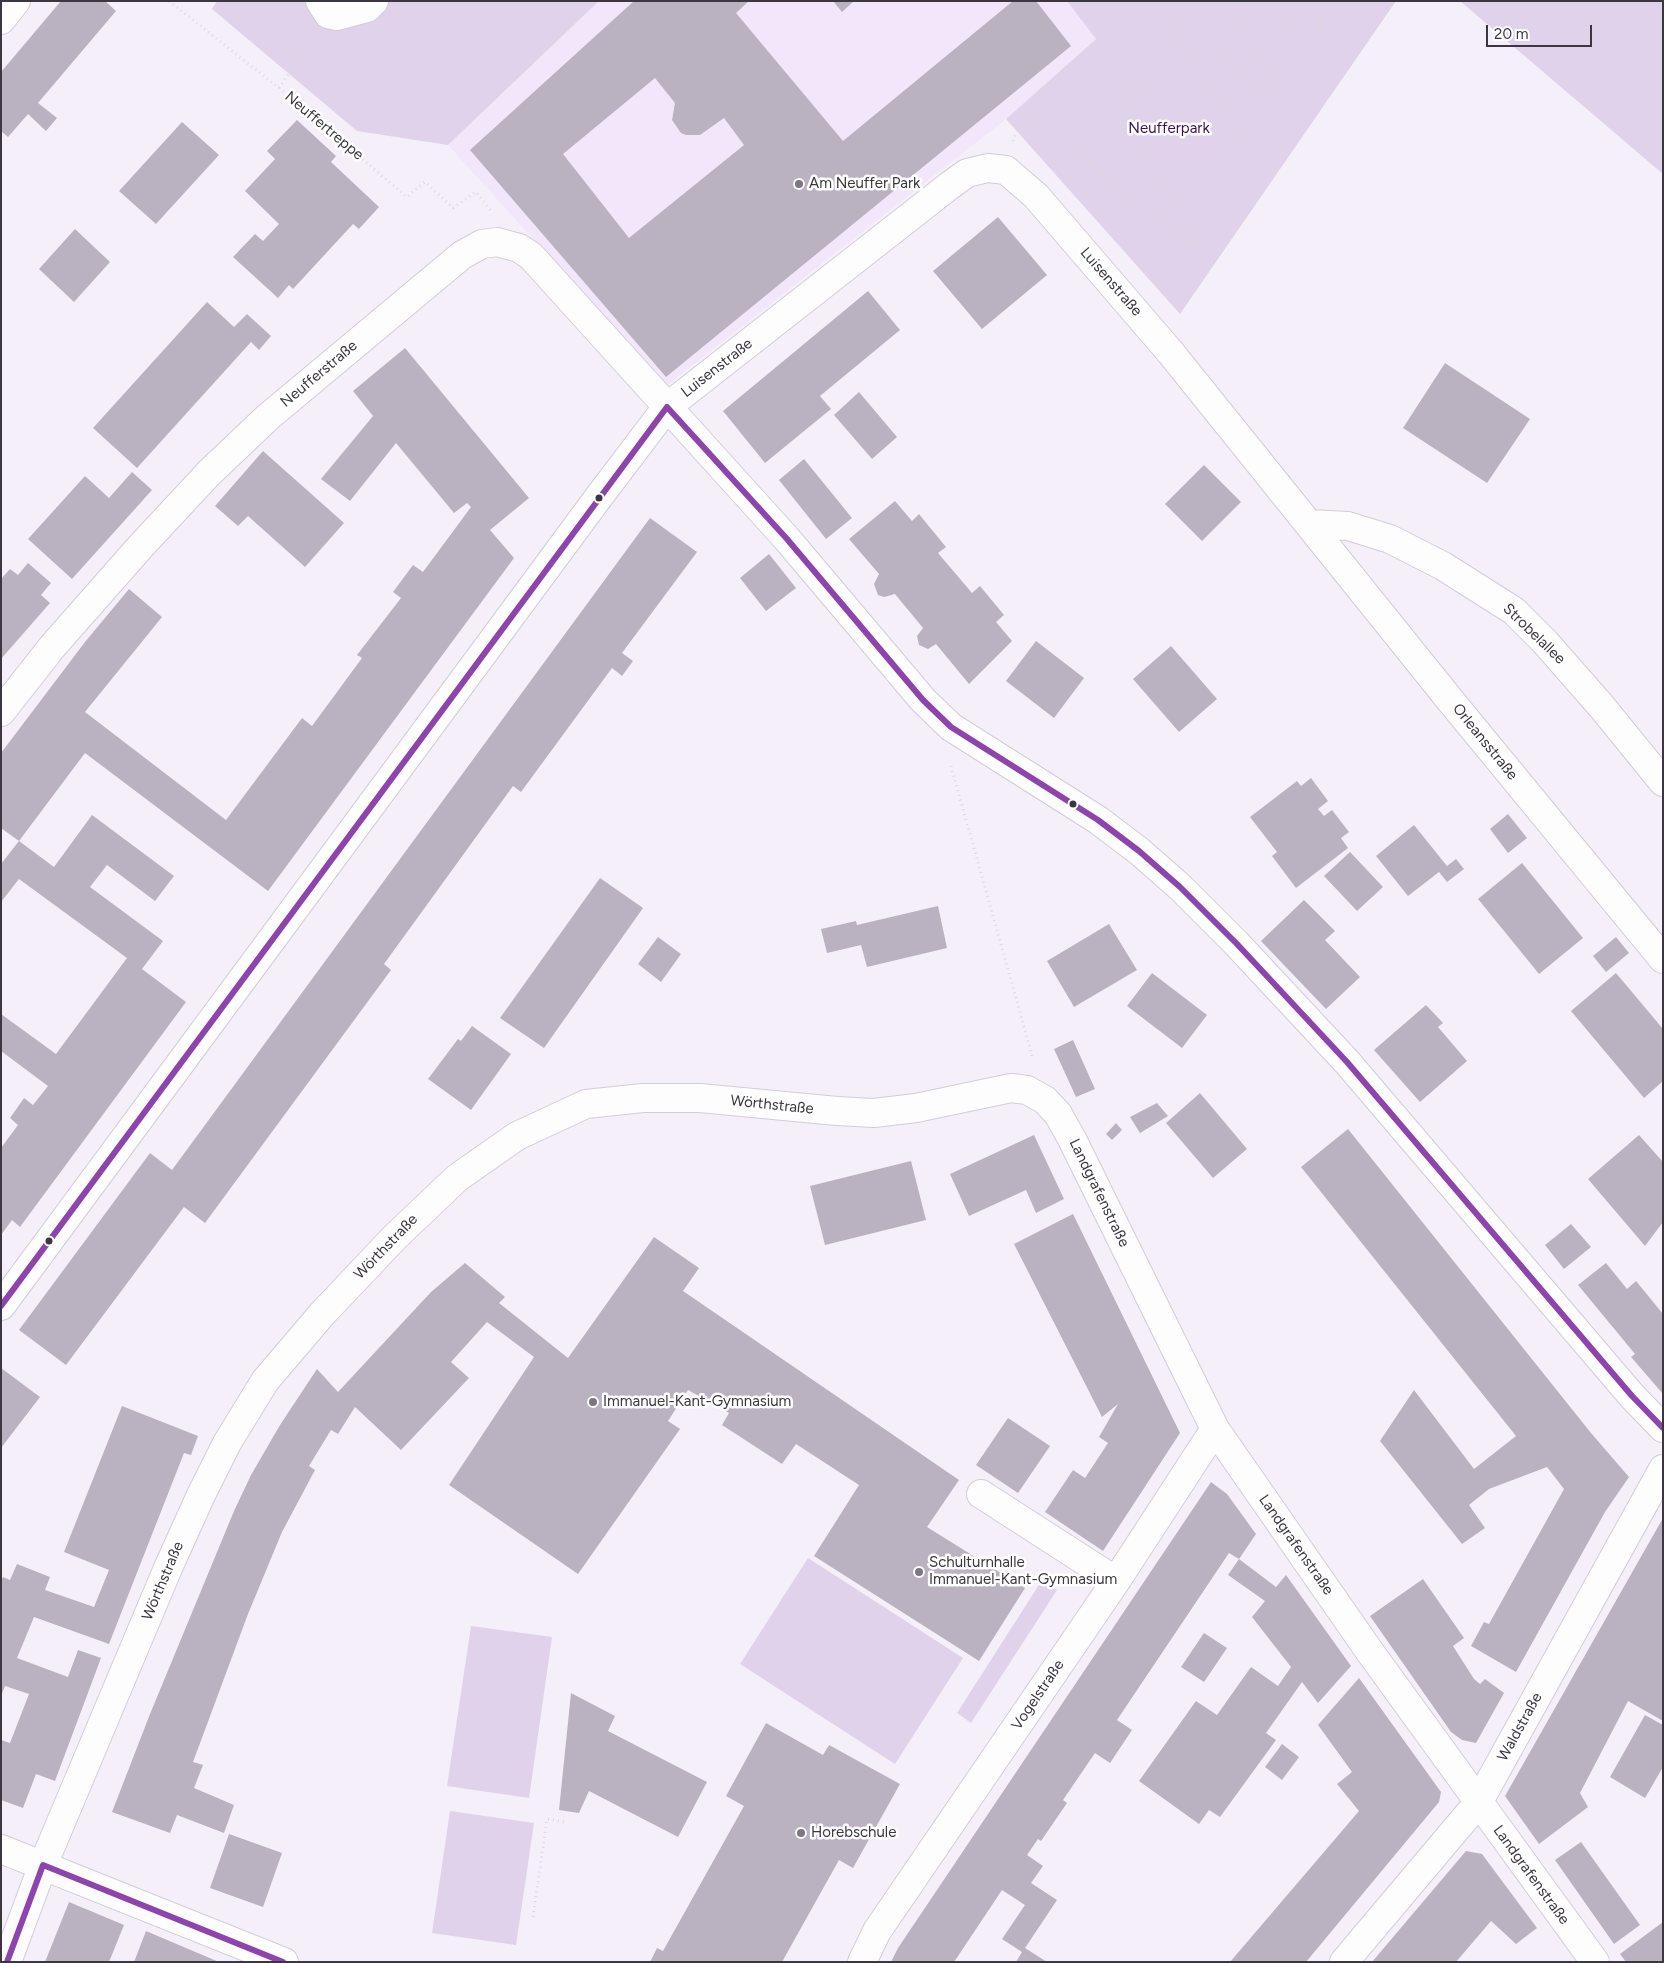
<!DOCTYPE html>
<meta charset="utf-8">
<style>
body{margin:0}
#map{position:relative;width:1664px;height:1963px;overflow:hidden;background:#f5effa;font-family:Figtree,sans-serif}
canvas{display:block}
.frame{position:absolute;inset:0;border:2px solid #3b363f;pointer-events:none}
.scale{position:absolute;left:1486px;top:25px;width:106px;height:22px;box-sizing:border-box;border:2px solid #3b363f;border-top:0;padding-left:6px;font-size:15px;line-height:18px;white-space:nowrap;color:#3b363f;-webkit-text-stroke:4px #fff;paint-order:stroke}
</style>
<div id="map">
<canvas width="1664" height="1963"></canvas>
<div class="frame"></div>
<div class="scale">20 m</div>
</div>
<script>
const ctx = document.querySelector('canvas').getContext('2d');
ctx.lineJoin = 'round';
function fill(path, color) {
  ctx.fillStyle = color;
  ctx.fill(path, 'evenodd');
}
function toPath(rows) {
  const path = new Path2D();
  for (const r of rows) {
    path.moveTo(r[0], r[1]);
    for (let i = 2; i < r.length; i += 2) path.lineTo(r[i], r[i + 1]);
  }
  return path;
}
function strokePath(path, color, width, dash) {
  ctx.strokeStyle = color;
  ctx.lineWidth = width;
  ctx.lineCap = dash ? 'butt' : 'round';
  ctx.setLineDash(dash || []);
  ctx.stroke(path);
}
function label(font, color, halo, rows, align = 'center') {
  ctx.font = font + ' Figtree,sans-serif';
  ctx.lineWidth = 5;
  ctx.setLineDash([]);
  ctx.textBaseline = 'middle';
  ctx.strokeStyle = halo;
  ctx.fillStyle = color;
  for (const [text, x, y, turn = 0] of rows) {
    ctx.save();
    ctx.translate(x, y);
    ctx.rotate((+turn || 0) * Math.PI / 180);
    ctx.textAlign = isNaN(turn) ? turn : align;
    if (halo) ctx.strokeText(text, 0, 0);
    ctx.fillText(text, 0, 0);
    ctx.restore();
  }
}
const built = toPath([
 [599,1,1067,1,1096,39,1006,119,666,386,448,145]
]);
const green = toPath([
 [217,1,599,1,448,145,357,131,212,9],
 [1067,1,1396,1,1180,314,1006,119,1096,39],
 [1460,1,1663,1,1663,174],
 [808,1558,963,1658,895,1764,740,1664],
 [1042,1580,1057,1590,971,1723,957,1713],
 [471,1626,552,1637,529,1798,447,1786],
 [450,1811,534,1823,516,1945,432,1933]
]);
const building = toPath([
 [61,1,105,1,116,11,38,103,57,118,46,131,28,114,8,137,1,131,1,72],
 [634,1,749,1,736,13,843,141,1013,1,1036,1,1071,46,666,377,470,150],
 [655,78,675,103,672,120,681,133,686,135,700,135,724,118,744,145,629,238,563,154],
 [833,1,854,1,842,12],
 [297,120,336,156,331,162,379,207,359,229,353,224,293,289,289,285,278,298,233,257,255,234,263,241,279,224,245,191,275,159,267,151],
 [182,122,219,155,156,224,119,191],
 [998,217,1047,275,982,329,933,271],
 [75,229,110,262,74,302,39,269],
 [868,291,900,330,820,396,831,409,765,463,723,411],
 [207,302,234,327,247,314,271,336,259,350,251,342,137,468,93,428],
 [405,348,529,498,490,530,514,558,268,891,85,753,19,841,1,828,1,753,85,642,129,589,162,617,85,712,226,820,302,718,312,726,362,658,357,655,401,598,393,592,413,565,423,572,471,507,467,503,454,513,396,443,350,501,321,479,373,416,353,391],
 [1445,363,1530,419,1487,483,1403,428],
 [859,392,897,437,872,459,834,415],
 [263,451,344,523,305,567,248,516,238,526,215,506],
 [804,459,852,518,826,539,779,480],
 [1204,465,1241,502,1202,541,1165,504],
 [132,472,152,490,72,579,28,539,85,476,109,498],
 [895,501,912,521,919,514,932,530,946,547,938,553,972,593,980,586,1004,615,996,622,1012,641,969,684,936,644,928,649,919,645,917,636,923,628,895,594,884,597,878,595,874,584,879,574,849,539],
 [650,518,697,552,622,653,633,661,622,676,612,668,521,792,513,786,384,964,391,970,205,1223,184,1207,66,1365,19,1330,150,1153,172,1170],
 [769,554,796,588,766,611,740,578],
 [28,563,51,583,41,595,50,603,1,659,1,579,10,569,18,575],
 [1036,641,1084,678,1054,718,1006,681],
 [1171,646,1217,699,1179,732,1133,679],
 [1311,778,1328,801,1318,809,1324,816,1332,810,1349,832,1341,838,1348,848,1296,888,1272,856,1277,852,1250,817,1297,781,1301,786],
 [1508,814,1527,838,1508,853,1490,829],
 [92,815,174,876,155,901,107,865,90,887,163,941,142,969,186,1002,20,1227,12,1220,1,1235,1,1148,18,1125,10,1118,24,1098,33,1105,48,1086,1,1051,1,1014,56,1054,127,958,19,879,1,902,1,864,19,841,54,867],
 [1414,825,1447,866,1456,859,1464,869,1447,882,1439,872,1408,896,1376,856],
 [1350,852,1383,887,1357,911,1324,876],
 [1522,863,1583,938,1539,974,1478,899],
 [600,878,643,908,544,1048,500,1018],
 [1304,900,1335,931,1325,940,1360,977,1326,1009,1261,941],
 [938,906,947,948,867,967,861,945,827,953,821,929,856,921,857,925],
 [1109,924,1137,970,1074,1007,1047,961],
 [658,937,681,954,661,982,638,964],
 [1616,937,1629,953,1606,972,1593,956],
 [1152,973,1207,1015,1182,1048,1127,1006],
 [1616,973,1663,1029,1663,1081,1644,1098,1571,1011],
 [1426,1005,1443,1023,1438,1027,1467,1061,1420,1102,1374,1050],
 [472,1026,511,1054,471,1110,428,1079,458,1039,461,1041],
 [1073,1040,1095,1089,1076,1097,1054,1049],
 [1200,1093,1247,1149,1213,1178,1166,1123],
 [1157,1103,1168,1116,1140,1133,1130,1117],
 [1116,1123,1122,1130,1112,1140,1106,1134],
 [1348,1129,1591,1433,1629,1477,1605,1512,1516,1672,1471,1646,1484,1622,1489,1624,1564,1489,1547,1467,1489,1489,1469,1505,1485,1528,1462,1544,1380,1441,1414,1390,1474,1469,1516,1436,1301,1167],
 [1034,1135,1064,1199,1036,1213,1026,1190,969,1216,950,1174],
 [1639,1135,1663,1162,1663,1222,1645,1246,1588,1179],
 [911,1161,926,1220,825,1245,810,1186],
 [1073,1214,1180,1433,1103,1551,1045,1512,1073,1470,1085,1478,1108,1443,1099,1437,1118,1404,1102,1417,1014,1244],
 [1571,1224,1591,1247,1564,1269,1545,1245],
 [654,1237,699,1268,683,1291,959,1480,927,1527,1025,1588,979,1661,814,1556,859,1485,796,1444,782,1464,722,1425,729,1413,688,1390,668,1421,680,1429,578,1574,449,1485,534,1357,487,1322,451,1362,469,1378,401,1450,355,1407,338,1434,331,1430,309,1466,315,1470,282,1532,248,1614,193,1762,203,1765,194,1788,234,1805,224,1833,177,1815,170,1833,112,1812,150,1714,234,1511,251,1475,280,1425,317,1369,338,1392,431,1292,465,1263,505,1297,499,1303,568,1358],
 [1606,1263,1627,1289,1636,1281,1663,1314,1663,1394,1631,1357,1635,1354,1578,1285],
 [1,1368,40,1397,1,1448],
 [122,1406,198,1436,191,1455,184,1453,109,1644,34,1617,17,1658,68,1677,78,1650,101,1658,55,1781,36,1774,23,1808,1,1800,1,1740,10,1743,29,1694,5,1686,1,1696,1,1581,3,1577,10,1580,17,1564,50,1577,45,1590,94,1607,109,1570,64,1552],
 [1008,1418,1050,1446,1018,1493,976,1465],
 [1211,1482,1227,1494,1256,1534,1239,1559,1276,1587,1286,1575,1351,1666,1318,1703,1302,1682,1266,1733,1276,1740,1220,1817,1209,1810,1199,1824,1139,1781,1196,1701,1217,1715,1251,1667,1278,1686,1291,1667,1252,1617,1265,1601,1228,1575,1239,1559,1229,1553,1117,1720,1132,1730,1110,1763,1095,1753,1063,1800,1067,1803,1041,1841,1038,1839,1027,1855,1043,1866,1031,1883,1057,1900,1025,1948,1047,1962,1016,1962,1022,1952,1002,1939,1025,1905,1002,1890,954,1962,891,1962,898,1948],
 [1663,1518,1663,1721,1628,1701,1580,1793,1588,1807,1539,1844,1505,1796],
 [1423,1579,1464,1638,1453,1646,1474,1679,1480,1684,1485,1679,1504,1693,1476,1743,1462,1740,1451,1732,1370,1616],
 [1204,1633,1227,1648,1204,1682,1181,1667],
 [1359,1678,1441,1792,1439,1802,1306,1962,1230,1962,1359,1811,1337,1784,1352,1772,1318,1725],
 [571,1693,615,1716,608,1731,707,1782,678,1837,589,1791,579,1813,559,1810],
 [1645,1715,1663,1725,1663,1767,1645,1798,1610,1777],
 [766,1723,823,1755,829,1745,900,1784,853,1868,839,1860,782,1962,650,1962,657,1948,663,1951,744,1806,726,1796],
 [1282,1744,1299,1757,1282,1780,1265,1767],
 [229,1834,282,1853,263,1907,210,1888],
 [1581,1842,1640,1925,1614,1944,1555,1860],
 [1466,1851,1482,1854,1537,1928,1516,1944,1491,1921,1456,1962,1372,1962],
 [69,1902,124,1925,109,1962,45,1962],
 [1663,1922,1663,1962,1626,1962,1620,1954],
 [146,1931,219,1962,134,1962]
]);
const path = toPath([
 [169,1,279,88,407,197,425,182,453,208,476,192,491,211],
 [1258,1,1315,40,1323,29,1312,1],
 [279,88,311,40],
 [1013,141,1015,136,1036,118,1189,246,1198,239,1159,172,1120,86,1135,80,1228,146,1242,137,1170,26,1178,20,1266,94,1278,88,1225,1],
 [951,766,1033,1059],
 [533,1917,547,1819,564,1822]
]);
const minor = toPath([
 [320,1,328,14,337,16,367,8,374,1],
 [1,20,16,1],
 [1309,524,1348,526,1390,539,1443,566,1514,611,1545,642,1602,707,1663,782],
 [1,712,52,647,141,546,209,473,268,417,462,255,482,244,497,242,519,248,531,256,787,539,923,700,951,727,1098,820,1139,851,1180,887,1237,944,1347,1062,1632,1396,1663,1428],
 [1,1306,598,498,667,407,949,186,967,173,988,168,1006,170,1036,196,1171,353,1450,700,1663,959],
 [981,1494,1116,1581],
 [1,1849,284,1962],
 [7,1962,43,1865,168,1568,201,1495,227,1443,265,1381,322,1314,394,1238,457,1178,517,1136,586,1104,643,1098,700,1098,837,1111,874,1113,916,1108,1011,1088,1027,1090,1045,1100,1058,1114,1072,1139,1215,1429,1370,1652,1595,1962],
 [862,1962,877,1931,1116,1581,1215,1429],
 [1344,1962,1478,1803,1663,1469]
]);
const bus1 = toPath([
 [1,1306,667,407,787,539,923,700,951,727,1098,820,1139,851,1180,887,1237,944,1347,1062,1632,1396,1663,1428],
 [7,1962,43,1865,283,1962]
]);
const markers = [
 [799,184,5,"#7c7780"],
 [599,498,4.5,"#3b363f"],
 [1073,804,4.5,"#3b363f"],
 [49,1241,4.5,"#3b363f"],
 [593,1402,5,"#7c7780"],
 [919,1572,5,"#7c7780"],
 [801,1833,5,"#7c7780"]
];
const streetNames = [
 ["Neuffertreppe",324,126,40],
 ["Luisenstraße",1111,282,49],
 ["Luisenstraße",717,368,-38],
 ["Neufferstraße",319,374,-40],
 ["Strobelallee",1534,634,44],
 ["Orleansstraße",1485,742,51],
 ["Wörthstraße",772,1105,6],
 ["Landgrafenstraße",1099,1193,64],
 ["Wörthstraße",386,1247,-46],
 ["Landgrafenstraße",1296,1545,55],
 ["Wörthstraße",163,1581,-67],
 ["Vogelstraße",1038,1695,-56],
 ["Waldstraße",1520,1727,-61],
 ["Landgrafenstraße",1531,1875,54]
];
const parkNames = [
 ["Neufferpark",1169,129]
];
const poiNames = [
 ["Am Neuffer Park",809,184],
 ["Immanuel-Kant-Gymnasium",603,1402],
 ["Schulturnhalle",929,1563],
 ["Immanuel-Kant-Gymnasium",929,1580],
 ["Horebschule",811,1833]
];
fill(built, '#f2e6fb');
fill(green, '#e0d2ea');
fill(building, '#bbb2c1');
strokePath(minor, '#d3cdd7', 30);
strokePath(path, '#dbd9dc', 3, [1, 4]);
strokePath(minor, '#fefdfe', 28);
strokePath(bus1, '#8e44ad', 6);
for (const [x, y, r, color] of markers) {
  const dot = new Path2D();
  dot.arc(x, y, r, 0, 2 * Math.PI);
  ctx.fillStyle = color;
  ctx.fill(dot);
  strokePath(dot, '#fff', 2);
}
label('15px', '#3b363f', '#fff', streetNames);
label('15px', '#3c1252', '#fff', parkNames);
label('15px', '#3b363f', '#fff', poiNames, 'left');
</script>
